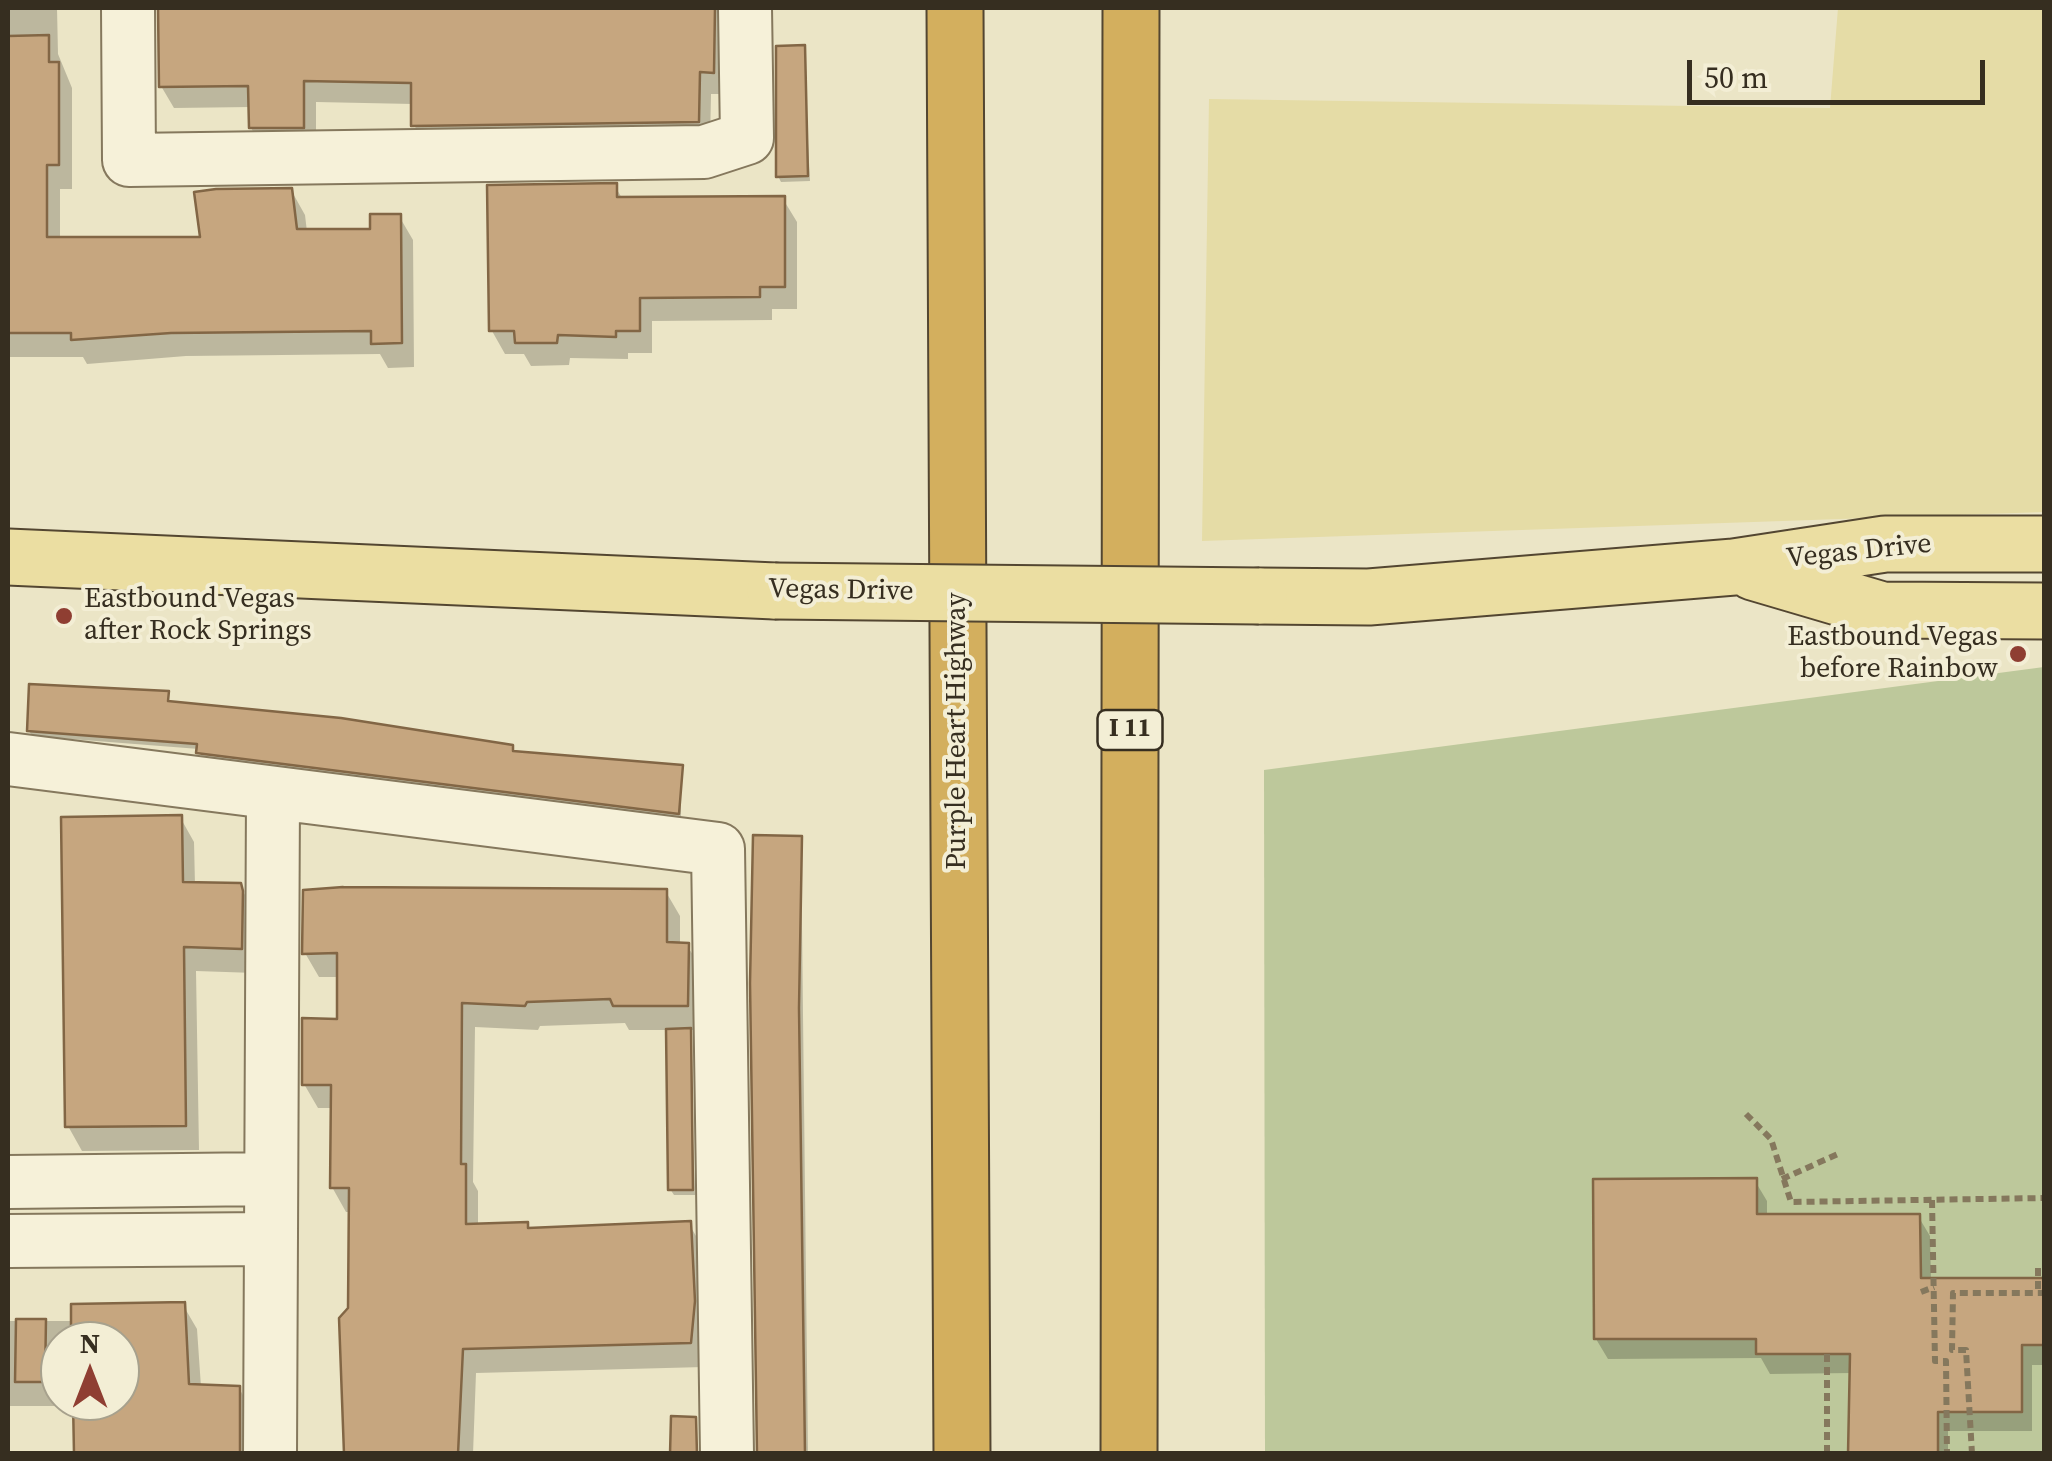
<!DOCTYPE html>
<style>
body{margin:0}
#map{position:relative;width:2052px;height:1461px;overflow:hidden;background:#ebe5c6;font-family:"Source Serif 4",serif}
canvas{display:block}
.frame{position:absolute;inset:0;border:10px solid #362e20;pointer-events:none}
.north{position:absolute;left:40px;top:1321px;width:100px;height:100px;box-sizing:border-box;background:#f3eed5;border:2px solid #a7a18d;border-radius:50%;rotate:0deg;font-size:28px;font-weight:700;line-height:40px;text-align:center;color:#362e20}
.north::after{content:'';display:block;margin:auto;width:35px;height:45px;background:#8f3e32;clip-path:polygon(50% 0,100% 100%,50% 72%,0 100%)}
.scale{position:absolute;left:1687px;top:60px;width:298px;height:45px;box-sizing:border-box;border:5px solid #362e20;border-top:0;padding-left:12px;font-size:30px;line-height:35px;white-space:nowrap;color:#362e20;-webkit-text-stroke:8px #f3eed5;paint-order:stroke}
</style>
<div id="map">
<canvas width="2052" height="1461"></canvas>
<div class="frame"></div>
<div class="north">N</div>
<div class="scale">50 m</div>
</div>
<script>
const ctx = document.querySelector('canvas').getContext('2d');
ctx.lineJoin = 'round';
function fill(path, color) {
  ctx.fillStyle = color;
  ctx.fill(path, 'evenodd');
}
function toPath(rows) {
  const path = new Path2D();
  for (const r of rows) {
    path.moveTo(r[0], r[1]);
    for (let i = 2; i < r.length; i += 2) path.lineTo(r[i], r[i + 1]);
  }
  return path;
}
function strokePath(path, color, width, dash) {
  ctx.strokeStyle = color;
  ctx.lineWidth = width;
  ctx.lineCap = dash ? 'butt' : 'round';
  ctx.setLineDash(dash || []);
  ctx.stroke(path);
}
function label(font, color, halo, rows, align = 'center') {
  ctx.font = font + ' "Source Serif 4",serif';
  ctx.lineWidth = 8;
  ctx.setLineDash([]);
  ctx.textBaseline = 'middle';
  ctx.strokeStyle = halo;
  ctx.fillStyle = color;
  for (const [text, x, y, turn = 0] of rows) {
    ctx.save();
    ctx.translate(x, y);
    ctx.rotate((+turn || 0) * Math.PI / 180);
    ctx.textAlign = isNaN(turn) ? turn : align;
    if (halo) ctx.strokeText(text, 0, 0);
    ctx.fillText(text, 0, 0);
    ctx.restore();
  }
}
const green = toPath([
 [2044,667,2044,1453,1265,1453,1264,770]
]);
const sand = toPath([
 [1838,8,2044,8,2044,512,1202,541,1209,99,1830,108]
]);
const shadow = toPath([
 [8,8,57,8,58,54,72,88,72,189,60,189,60,240,203,240,291,190,305,215,307,232,373,232,399,216,413,240,414,367,388,368,380,354,186,356,87,364,83,357,8,357],
 [161,8,722,8,726,94,711,94,710,143,427,147,414,125,413,104,316,102,316,149,264,150,251,128,251,107,174,108,161,86],
 [803,48,810,181,781,182,778,176],
 [615,186,623,200,783,199,797,222,797,309,772,309,772,320,652,321,652,353,628,353,628,359,570,358,569,365,531,366,524,354,505,354,492,331],
 [167,693,170,704,512,747,515,753,681,767,681,818,202,758,199,749,32,736,29,731],
 [180,817,194,842,195,885,240,886,254,911,255,973,196,971,199,1150,82,1151,68,1126],
 [801,838,808,1454,756,1454,759,1328],
 [666,892,680,916,680,945,687,945,701,969,701,1030,689,1030,695,1195,674,1195,670,1189,669,1030,629,1030,625,1023,540,1026,538,1030,475,1027,473,1182,478,1191,478,1226,527,1225,530,1231,689,1224,703,1248,704,1367,476,1373,473,1454,337,1454,346,1450,351,1212,346,1212,332,1187,333,1108,318,1108,304,1084,340,1021,340,977,319,977,305,953],
 [1755,1181,1767,1201,1767,1217,1918,1216,1930,1236,1931,1281,2044,1280,2044,1365,2032,1365,2032,1431,1948,1431,1948,1454,1851,1454,1852,1373,1770,1374,1761,1358,1608,1359,1596,1339],
 [183,1305,197,1329,201,1387,239,1388,253,1413,253,1454,74,1454,74,1406,8,1406,8,1321,73,1321],
 [60,1341,120,1341,120,1401,60,1401]
]);
const building = toPath([
 [158,8,715,8,714,73,700,72,699,122,411,126,411,83,304,81,304,128,249,128,248,86,159,87,158,8],
 [49,35,49,62,59,62,59,165,47,165,47,237,200,237,194,192,216,189,292,188,297,229,370,229,370,214,401,214,402,343,371,344,371,331,171,333,71,340,71,333,8,333,8,36,49,35],
 [805,45,808,176,776,177,776,46,805,45],
 [617,183,617,197,785,196,785,287,760,287,760,297,640,298,640,331,616,331,616,337,558,335,557,343,515,343,514,331,489,331,487,185,617,183],
 [29,684,169,691,168,701,341,718,513,745,513,751,683,765,679,814,196,753,197,744,27,731,29,684],
 [182,815,183,882,241,883,243,891,242,949,184,947,186,1126,65,1127,61,817,182,815],
 [753,835,802,836,799,1008,805,1454,757,1454,750,983,753,835],
 [343,887,667,889,667,942,689,943,688,1006,613,1006,610,999,527,1002,525,1006,462,1003,461,1164,466,1164,466,1224,528,1222,528,1228,691,1221,695,1301,691,1343,463,1349,458,1454,344,1454,339,1318,348,1308,349,1188,330,1188,331,1085,302,1085,302,1018,337,1019,337,953,302,954,303,890,343,887],
 [691,1028,693,1190,668,1190,666,1029,691,1028],
 [1757,1178,1757,1214,1920,1214,1921,1278,2044,1278,2044,1345,2022,1345,2022,1412,1938,1412,1938,1454,1848,1454,1850,1354,1756,1354,1756,1339,1594,1339,1593,1179,1757,1178],
 [185,1302,189,1384,240,1386,240,1454,74,1454,73,1401,120,1401,120,1341,71,1341,71,1304,185,1302],
 [16,1319,46,1319,45,1382,15,1382,16,1319],
 [671,1416,696,1417,697,1454,670,1454,671,1416]
]);
const path = toPath([
 [1746,1114,1771,1139,1791,1202,2044,1198],
 [1782,1179,1838,1154],
 [1932,1200,1935,1361,1946,1361,1947,1454],
 [2038,1268,2038,1293],
 [1921,1292,1934,1287],
 [1827,1354,1827,1454],
 [1972,1454,1966,1350,1952,1350,1953,1293,2044,1293]
]);
const minor = toPath([
 [128,8,129,160,704,152,747,138,745,8],
 [8,759,718,849,727,1454],
 [8,1182,269,1179],
 [8,1241,270,1239],
 [270,1454,273,795]
]);
const major = toPath([
 [8,557,775,591],
 [1753,572,1882,610,2044,611],
 [1259,596,1369,597,1734,567,1885,544,2044,544]
]);
const highway = toPath([
 [955,8,962,1454],
 [1129,1454,1131,8]
]);
const majorBridge = toPath([
 [775,591,1259,596]
]);
const markers = [
 [64,616,10,"#8f3e32"],
 [2018,654,10,"#8f3e32"]
];
const shields = [
 [1130,730,65]
];
const shieldNames = [
 ["I 11",1130,730]
];
const streetNames = [
 ["Vegas Drive",1859,552,-6],
 ["Vegas Drive",841,591,1],
 ["Purple Heart Highway",958,731,-90]
];
const poiNames = [
 ["Eastbound Vegas",84,600],
 ["after Rock Springs",84,632],
 ["Eastbound Vegas",1998,638,"right"],
 ["before Rainbow",1998,670,"right"]
];
fill(green, '#bdc89b');
fill(sand, '#e5dca6');
fill(shadow, '#0003');
fill(building, '#c6a67f');
strokePath(building, '#826645', 2.5);
strokePath(minor, '#85785d', 56);
strokePath(major, '#534631', 59);
strokePath(highway, '#534631', 59);
strokePath(path, '#85785d', 6, [8, 5]);
strokePath(minor, '#f6f1d9', 52);
strokePath(major, '#ebdea2', 55);
strokePath(highway, '#d3af5e', 55);
strokePath(majorBridge, '#534631', 59, []);
strokePath(majorBridge, '#ebdea2', 55);
for (const [x, y, r, color] of markers) {
  const dot = new Path2D();
  dot.arc(x, y, r, 0, 2 * Math.PI);
  ctx.fillStyle = color;
  ctx.fill(dot);
  strokePath(dot, '#f3eed5', 4);
}
for (const [x, y, w] of shields) {
  const box = new Path2D();
  box.roundRect(x - w / 2, y - 20, w, 40, 8);
  ctx.fillStyle = '#f3eed5';
  ctx.fill(box);
  strokePath(box, '#362e20', 2.5);
}
label('bold 25px', '#362e20', null, shieldNames);
label('28px', '#362e20', '#f3eed5', streetNames);
label('28px', '#362e20', '#f3eed5', poiNames, 'left');
</script>
